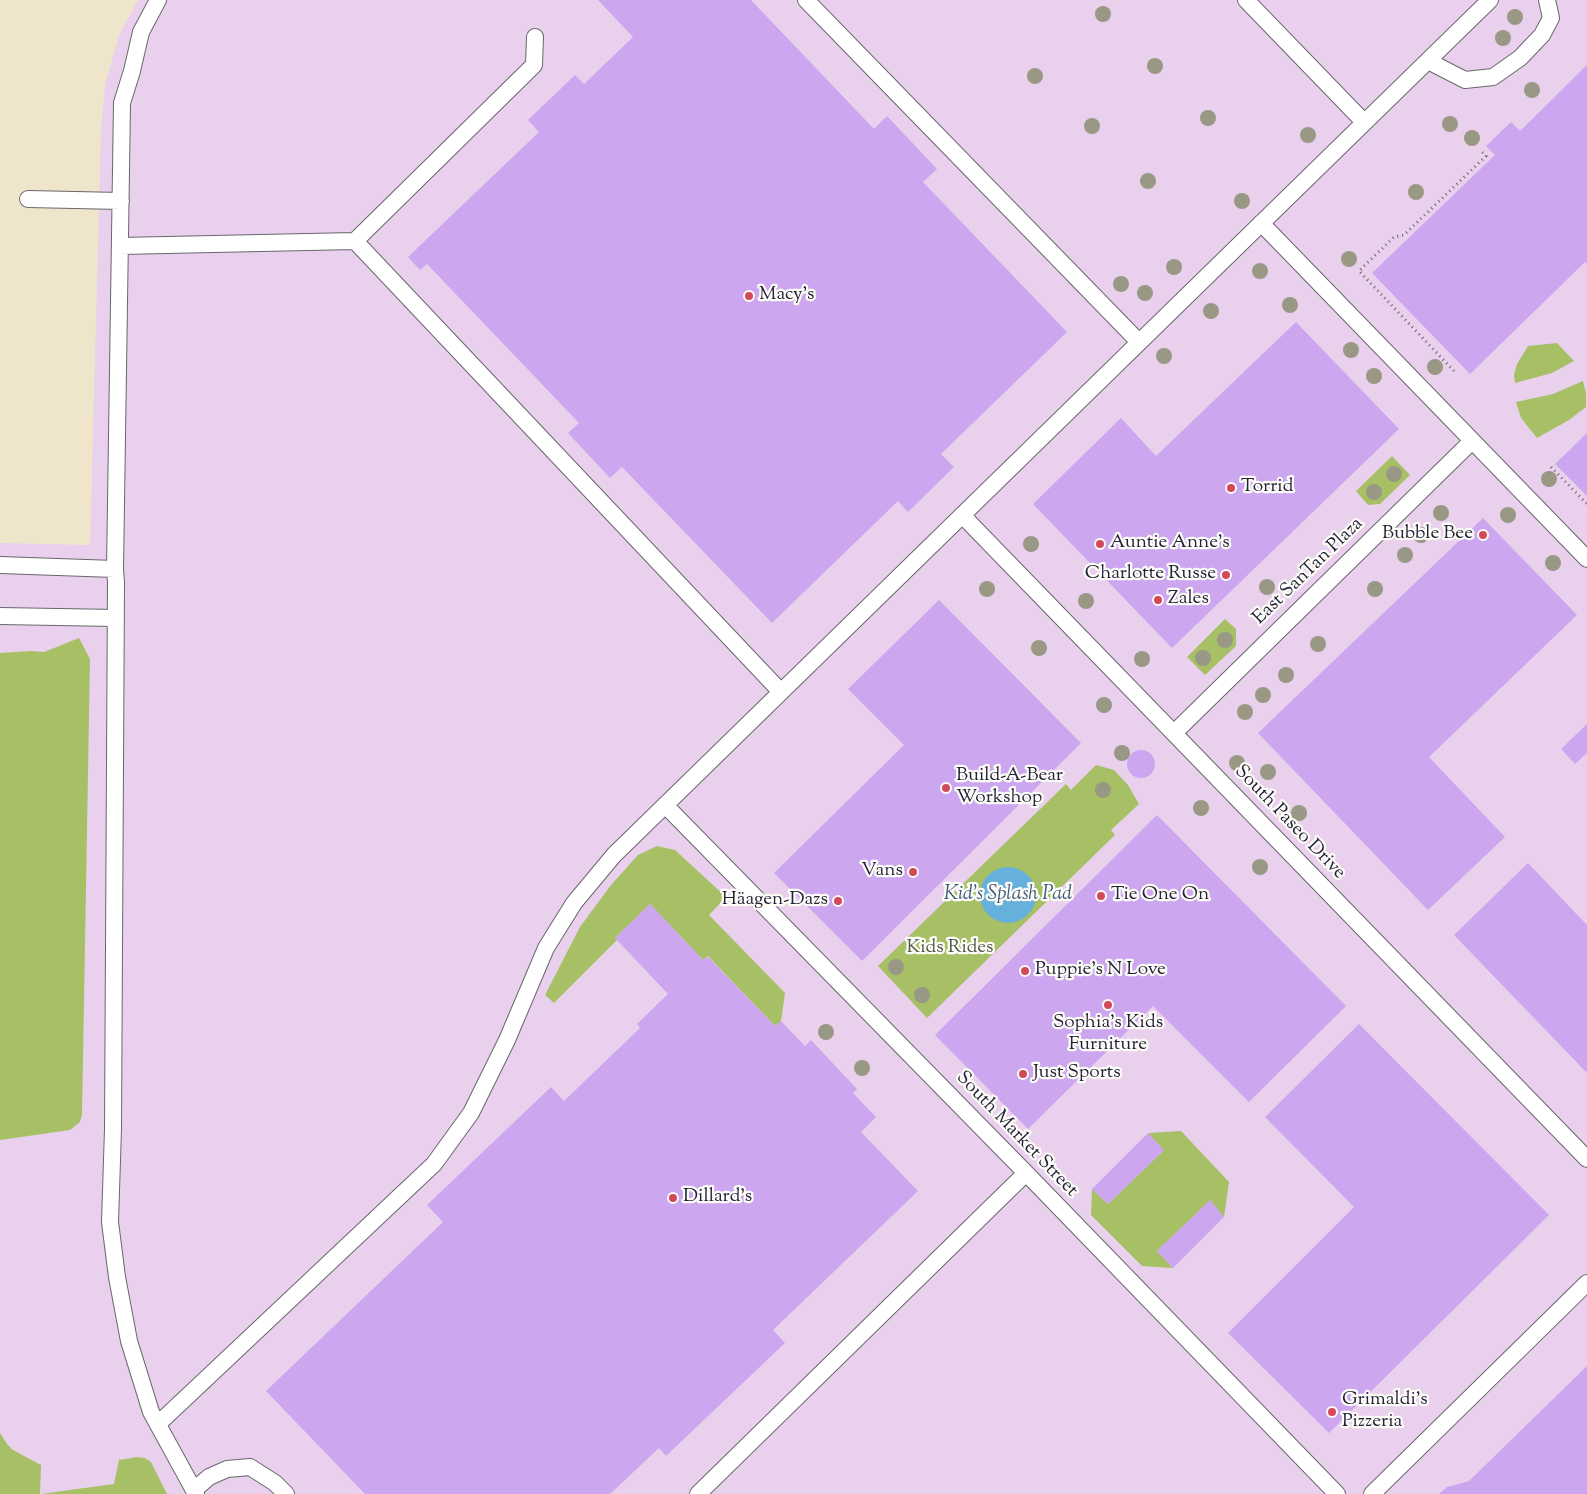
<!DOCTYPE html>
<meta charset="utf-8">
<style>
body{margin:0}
canvas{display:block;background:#efe5ca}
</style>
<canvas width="1587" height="1494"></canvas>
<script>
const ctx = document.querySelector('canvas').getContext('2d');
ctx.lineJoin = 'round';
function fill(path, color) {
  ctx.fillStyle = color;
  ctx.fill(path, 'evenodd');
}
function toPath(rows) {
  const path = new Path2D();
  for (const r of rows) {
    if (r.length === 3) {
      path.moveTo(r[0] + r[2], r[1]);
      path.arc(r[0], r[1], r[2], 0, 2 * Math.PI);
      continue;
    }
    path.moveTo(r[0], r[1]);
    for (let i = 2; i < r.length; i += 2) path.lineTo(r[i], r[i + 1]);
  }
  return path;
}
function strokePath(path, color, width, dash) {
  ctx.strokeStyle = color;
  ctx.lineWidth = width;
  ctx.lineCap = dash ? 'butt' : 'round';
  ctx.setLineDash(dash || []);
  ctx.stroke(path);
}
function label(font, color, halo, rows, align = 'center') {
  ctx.font = font + ' "Sorts Mill Goudy",serif';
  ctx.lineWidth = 4.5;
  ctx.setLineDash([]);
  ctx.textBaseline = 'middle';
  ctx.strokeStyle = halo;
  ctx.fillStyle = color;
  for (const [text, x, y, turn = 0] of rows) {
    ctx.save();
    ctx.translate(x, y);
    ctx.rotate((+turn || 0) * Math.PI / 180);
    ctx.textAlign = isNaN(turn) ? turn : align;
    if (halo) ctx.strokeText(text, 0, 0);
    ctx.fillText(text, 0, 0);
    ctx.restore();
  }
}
const built = toPath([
 [138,0,1587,0,1587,1494,0,1494,0,543,90,545,101,130,105,85,119,35]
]);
const green = toPath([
 [1557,343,1574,361,1552,373,1515,383,1514,375,1517,364,1528,346],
 [1583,381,1586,393,1586,407,1569,420,1537,438,1521,418,1516,402,1553,394],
 [1392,456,1410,475,1380,504,1368,505,1356,491],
 [1225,619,1236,629,1236,646,1205,675,1187,657],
 [79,638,90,659,82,1115,80,1122,70,1130,0,1140,0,653,31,651,44,652],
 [1096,765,1114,770,1128,785,1139,804,1111,830,1115,835,927,1018,878,966,1066,784,1071,790],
 [657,846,675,850,726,897,709,915,785,993,781,1021,775,1026,708,956,703,960,650,904,615,938,618,939,554,1003,545,995,580,927,611,885,638,855],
 [1181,1131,1229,1182,1224,1217,1210,1201,1157,1251,1173,1268,1142,1266,1091,1215,1092,1189,1108,1204,1163,1151,1148,1133],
 [0,1433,7,1444,13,1450,41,1465,40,1494,0,1494],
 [137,1457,145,1458,151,1462,167,1494,41,1494,114,1484,119,1460]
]);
const water = toPath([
 [1008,895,28]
]);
const building = toPath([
 [598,0,751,0,874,129,887,116,937,169,923,182,1067,332,941,454,954,467,908,512,898,501,772,623,622,467,610,478,568,433,579,423,427,264,420,270,408,257,539,132,528,120,575,75,584,84,633,37],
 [1587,65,1587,264,1585,262,1470,374,1372,273,1495,155,1486,146,1511,122,1520,131],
 [1296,322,1399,429,1172,648,1033,504,1121,418,1156,456],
 [1587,433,1587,496,1555,464],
 [1483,518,1577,615,1429,757,1505,837,1428,910,1258,733],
 [939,600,1081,743,862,961,774,873,904,745,848,689],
 [1587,724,1587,753,1575,764,1561,749],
 [1141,764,14],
 [1157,815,1346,1006,1249,1102,1153,1006,1028,1129,935,1035],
 [1528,863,1587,925,1587,1073,1454,935],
 [650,904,703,960,708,957,775,1026,781,1021,805,1046,811,1040,857,1089,853,1093,876,1117,861,1132,918,1191,773,1330,785,1343,666,1456,659,1448,610,1494,365,1494,266,1391,443,1222,427,1205,551,1087,564,1101,640,1028,637,1024,668,994,615,938],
 [1359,1024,1549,1215,1329,1433,1228,1333,1354,1207,1265,1117],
 [1148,1133,1164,1150,1108,1204,1092,1189],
 [1210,1200,1224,1217,1173,1268,1157,1251],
 [1587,1366,1587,1494,1439,1494,1447,1487,1469,1481]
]);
const path = toPath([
 [1454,371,1359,271,1394,237,1404,235,1486,156,1481,151],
 [1551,467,1587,504]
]);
const service = toPath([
 [158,0,141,32,132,71,122,103,115,569,116,582,113,1129,110,1222,117,1277,129,1341,151,1412,196,1494],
 [806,0,1139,342],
 [1246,0,1364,122],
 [1428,61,1465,80,1493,77,1520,58,1542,35,1551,18,1547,0],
 [28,199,121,201],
 [1261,223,1587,559],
 [355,241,781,692],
 [120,246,355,241,534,65,535,37],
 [962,515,1587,1159],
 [0,565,115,569],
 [0,616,116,618],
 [1174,733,1472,441],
 [665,805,1026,1173,1337,1494],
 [158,1424,434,1164,471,1113,507,1040,546,948,574,903,614,855,1490,0],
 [194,1490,209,1477,227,1469,250,1467,275,1483,286,1494],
 [698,1494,1026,1173],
 [1372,1494,1587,1283]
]);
const trees = [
 [1103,14],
 [1515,17],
 [1503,38],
 [1155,66],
 [1035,76],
 [1532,90],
 [1208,118],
 [1450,124],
 [1092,126],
 [1308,135],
 [1472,138],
 [1148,181],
 [1416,192],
 [1242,201],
 [1349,259],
 [1174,267],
 [1260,271],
 [1121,284],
 [1145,293],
 [1290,305],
 [1211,311],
 [1351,350],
 [1164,356],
 [1435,367],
 [1374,376],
 [1394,474],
 [1549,479],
 [1374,492],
 [1441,513],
 [1508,515],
 [1421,535],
 [1031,544],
 [1405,555],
 [1553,563],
 [1267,587],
 [987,589],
 [1375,589],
 [1086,601],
 [1225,640],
 [1318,644],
 [1039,648],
 [1203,658],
 [1142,659],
 [1286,675],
 [1263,695],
 [1104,705],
 [1245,712],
 [1122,753],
 [1237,763],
 [1268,772],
 [1103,790],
 [1201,808],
 [1299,813],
 [1260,867],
 [896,967],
 [922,995],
 [826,1032],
 [862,1068]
];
const markers = [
 [749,296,5,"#d1495b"],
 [1231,488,5,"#d1495b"],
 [1483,535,5,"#d1495b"],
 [1100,544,5,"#d1495b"],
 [1226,575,5,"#d1495b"],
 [1158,600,5,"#d1495b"],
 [946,788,5,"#d1495b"],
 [913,872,5,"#d1495b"],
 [1101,896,5,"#d1495b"],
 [838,901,5,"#d1495b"],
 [1025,971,5,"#d1495b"],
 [1108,1005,5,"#d1495b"],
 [1023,1074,5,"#d1495b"],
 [673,1198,5,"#d1495b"],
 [1332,1412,5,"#d1495b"]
];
const poiNames = [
 ["Macy's",759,296],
 ["Torrid",1241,488],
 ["Bubble Bee",1473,535,"right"],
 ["Auntie Anne's",1110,544],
 ["Charlotte Russe",1216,575,"right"],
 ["Zales",1168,600],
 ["Build-A-Bear",956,777],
 ["Workshop",956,799],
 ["Vans",903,872,"right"],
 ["Tie One On",1111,896],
 ["Häagen-Dazs",828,901,"right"],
 ["Puppie's N Love",1035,971],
 ["Sophia's Kids",1108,1024,"center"],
 ["Furniture",1108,1046,"center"],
 ["Just Sports",1033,1074],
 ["Dillard's",683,1198],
 ["Grimaldi's",1342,1401],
 ["Pizzeria",1342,1423]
];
const streetNames = [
 ["East SanTan Plaza",1309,572,-44],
 ["South Paseo Drive",1289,823,46],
 ["South Market Street",1016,1135,46]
];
const parkNames = [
 ["Kids Rides",950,949]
];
const waterNames = [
 ["Kid's Splash Pad",1008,896]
];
fill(built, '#e9d1ed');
fill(green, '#a7c065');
fill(water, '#65b0dd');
fill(building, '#cca7f0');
strokePath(service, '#6a666d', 18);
strokePath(path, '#6a666d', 3, [1, 4]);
strokePath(service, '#fff', 16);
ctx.fillStyle = '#989884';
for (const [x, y] of trees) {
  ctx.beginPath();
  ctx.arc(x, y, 8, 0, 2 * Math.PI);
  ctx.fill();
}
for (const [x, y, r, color] of markers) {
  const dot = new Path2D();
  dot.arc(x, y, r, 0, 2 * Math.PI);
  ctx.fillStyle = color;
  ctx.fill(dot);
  strokePath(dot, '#fdfcf7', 2);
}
label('19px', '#22223b', '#fdfcf7', poiNames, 'left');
label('19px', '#22223b', '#fdfcf7', streetNames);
label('19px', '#51594a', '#fdfcf7', parkNames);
label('italic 20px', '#3d5b7c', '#fdfcf7', waterNames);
</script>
